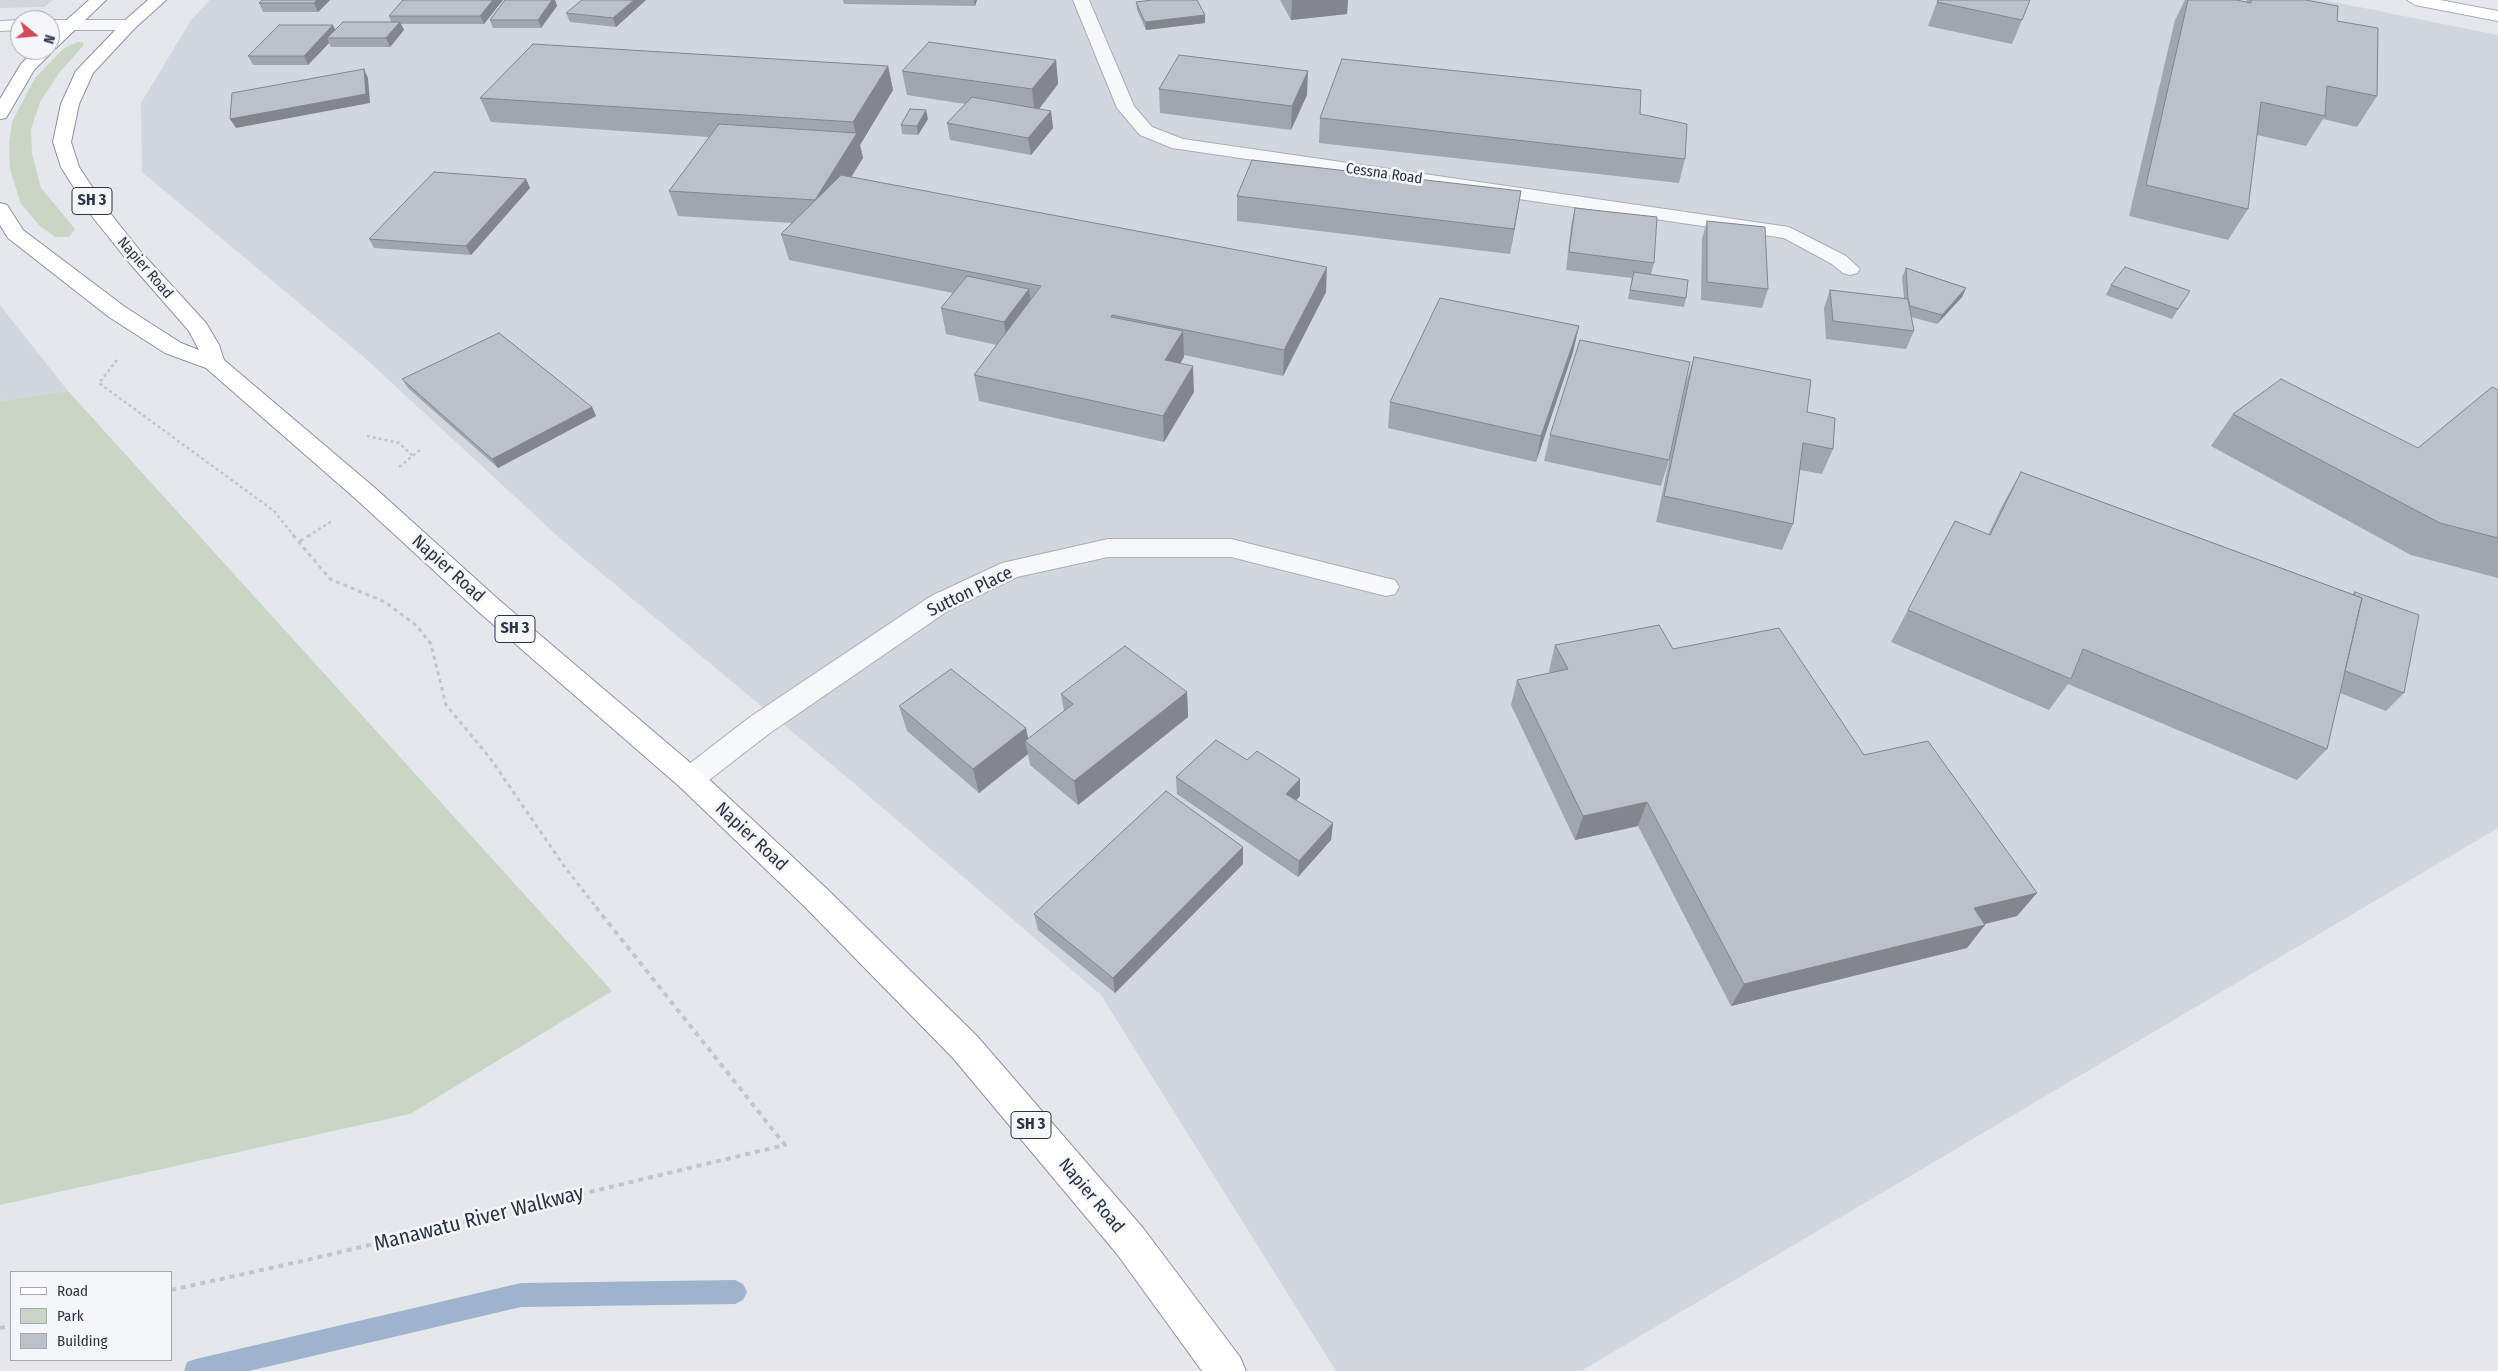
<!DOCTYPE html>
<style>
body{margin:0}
#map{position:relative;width:2498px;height:1371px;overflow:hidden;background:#e4e7ec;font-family:"Fira Sans Condensed",sans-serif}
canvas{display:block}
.legend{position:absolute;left:10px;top:1271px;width:162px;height:90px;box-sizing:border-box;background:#f4f6f9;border:1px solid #a4a8b1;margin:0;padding:6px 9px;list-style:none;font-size:15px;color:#2b3445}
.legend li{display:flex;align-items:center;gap:10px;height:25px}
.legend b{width:25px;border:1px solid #a4a8b1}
.north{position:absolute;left:10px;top:10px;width:50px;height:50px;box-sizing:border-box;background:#f4f6f9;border:1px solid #a4a8b1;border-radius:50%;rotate:107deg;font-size:14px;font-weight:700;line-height:20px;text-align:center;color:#2b3445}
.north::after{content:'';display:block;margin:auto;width:18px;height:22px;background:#d1495b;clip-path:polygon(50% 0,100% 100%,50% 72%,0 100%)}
</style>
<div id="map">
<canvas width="2498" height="1371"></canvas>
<ul class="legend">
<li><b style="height:6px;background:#fff"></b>Road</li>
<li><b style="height:14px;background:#c9d6c5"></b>Park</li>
<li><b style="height:14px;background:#bbc0ca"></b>Building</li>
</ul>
<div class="north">N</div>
</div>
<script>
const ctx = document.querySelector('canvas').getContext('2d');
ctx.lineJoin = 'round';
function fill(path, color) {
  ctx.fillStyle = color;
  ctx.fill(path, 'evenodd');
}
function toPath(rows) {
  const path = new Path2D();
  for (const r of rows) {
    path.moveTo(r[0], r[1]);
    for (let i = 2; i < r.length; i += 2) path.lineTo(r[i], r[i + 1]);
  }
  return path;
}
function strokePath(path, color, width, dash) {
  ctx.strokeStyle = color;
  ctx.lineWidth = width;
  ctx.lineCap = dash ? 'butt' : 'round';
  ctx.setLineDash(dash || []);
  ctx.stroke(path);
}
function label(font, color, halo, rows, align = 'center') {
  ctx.font = font + ' "Fira Sans Condensed",sans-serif';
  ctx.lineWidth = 5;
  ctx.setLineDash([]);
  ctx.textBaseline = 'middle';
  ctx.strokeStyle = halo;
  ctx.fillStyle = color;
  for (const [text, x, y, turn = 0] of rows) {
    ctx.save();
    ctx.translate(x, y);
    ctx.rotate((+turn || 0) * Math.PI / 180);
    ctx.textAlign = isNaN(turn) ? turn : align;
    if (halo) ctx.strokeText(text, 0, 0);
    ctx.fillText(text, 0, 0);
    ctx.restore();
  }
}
const built = toPath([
 [0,0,53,0,44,7,0,8],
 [210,0,2324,0,2498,35,2498,828,1581,1371,1336,1371,1101,995,849,779,564,542,365,358,142,172,141,103,191,20],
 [0,305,68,391,0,401]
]);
const green = toPath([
 [77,42,83,42,83,46,59,73,40,102,31,130,32,154,41,188,75,229,69,237,55,237,39,225,21,204,10,169,9,144,12,122,35,78,63,49],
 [68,391,612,991,410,1114,0,1205,0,401]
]);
const stream = toPath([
 [735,1280,743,1284,747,1292,743,1300,735,1304,521,1307,249,1371,184,1371,187,1362,196,1359,521,1283,735,1280]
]);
const pathFar2 = toPath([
 [117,360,99,383,274,511,294,536],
 [367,436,399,443,413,456],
 [399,467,420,450],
 [308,536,332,521]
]);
const pathFar1 = toPath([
 [293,535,330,579,385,602,417,626,431,644,446,705,490,758,564,866,596,907],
 [300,541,310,535]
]);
const path = toPath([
 [171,1290,307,1260,785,1145,595,906],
 [0,1328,11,1326]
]);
const minor = toPath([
 [1073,0,1089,0,1134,106,1152,127,1183,139,1789,227,1846,256,1860,269,1857,273,1850,275,1843,273,1832,264,1784,238,1172,148,1140,135,1117,108,1073,0],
 [20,20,20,30,0,31,0,21,20,20],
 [50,20,129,20,137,25,129,30,50,30,50,20],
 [1108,539,1231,539,1386,578,1395,580,1399,587,1395,594,1386,596,1231,557,1108,557,1017,577,949,610,770,733,700,787,690,791,680,787,675,779,680,771,750,717,931,596,1002,563,1108,539]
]);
const secondary = toPath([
 [2407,0,2440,0,2498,11,2498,21,2415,5,2407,0]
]);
const trunk = toPath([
 [89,0,106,0,56,48,51,49,50,54,34,70,6,118,0,119,0,99,21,64,35,50,50,50,50,35,89,0],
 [148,0,166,0,135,28,93,73,79,104,71,142,79,167,106,208,141,252,206,323,219,345,224,360,375,488,499,600,700,771,826,888,977,1036,1143,1228,1240,1357,1246,1371,1202,1371,1117,1254,953,1058,804,906,680,787,481,614,357,500,206,368,165,353,109,317,8,238,0,225,0,203,7,205,23,230,125,307,181,343,199,350,189,331,127,260,91,215,61,167,53,142,61,104,76,71,123,22,148,0]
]);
const wall = toPath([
 [330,0,318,12,263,12,259,3],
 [403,0,503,0,484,24,401,24,404,30,390,47,331,47,329,43,308,65,253,65,248,56,333,25,335,30,391,22,389,16],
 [505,0,555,0,557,6,541,28,493,28,490,20],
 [646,0,616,27,570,22,566,13],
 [843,0,977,0,975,6,844,4],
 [1280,0,1348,0,1347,14,1291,20],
 [2185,0,2236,0,2246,2,2247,0,2306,0,2337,21,2377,96,2357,127,2323,119,2306,146,2257,135,2248,209,2228,240,2129,216,2175,20],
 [1136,2,1205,15,1205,23,1146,30,1137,10],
 [1937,2,2022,20,2012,44,1928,26],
 [1056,60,1058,84,1039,109,1051,111,1053,128,1031,155,950,140,947,123,965,104,907,95,902,71],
 [888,66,893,90,860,145,863,158,851,177,1326,292,1283,376,1184,355,1184,357,1180,363,1194,392,1164,442,979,401,974,375,997,345,946,334,941,308,953,293,789,260,781,234,792,223,678,216,669,191,709,137,491,122,480,98],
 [1159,89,1307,95,1291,130,1160,113],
 [1640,114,1685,159,1679,183,1319,143,1320,118],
 [928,119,918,135,902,134,901,125],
 [526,179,530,188,471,255,374,248,369,239],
 [1521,191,1510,254,1237,221,1237,196],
 [1575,208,1654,263,1651,274,1686,298,1684,307,1628,299,1632,278,1566,270,1571,226],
 [1707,221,1768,289,1762,308,1701,300,1702,239],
 [1906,268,1966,288,1962,297,1937,324,1911,317,1914,331,1906,349,1826,339,1824,308,1830,290,1904,299,1902,277],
 [2111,285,2184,300,2172,319,2106,295],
 [1579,326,1573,352,1536,462,1388,428,1390,402],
 [1694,357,1807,412,1833,449,1822,474,1800,470,1793,524,1782,550,1656,522,1686,383],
 [402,379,592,407,596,416,498,468,408,388],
 [2498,390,2498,578,2411,555,2211,446,2233,414,2418,448],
 [1550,435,1669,460,1661,486,1544,461],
 [2021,472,2352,594,2355,592,2404,693,2386,711,2340,693,2327,749,2297,780,2068,684,2049,710,1891,642,1955,521,1988,535,2003,504],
 [1555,645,1673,649,1864,755,2017,916,1985,924,1967,948,1731,1006,1638,826,1575,840,1511,705,1517,680,1550,673,1549,671],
 [1187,692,1188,717,1078,805,1030,765,1028,754,979,793,907,731,899,706,1026,728,1028,739,1064,711,1061,694],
 [1247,760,1300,779,1300,796,1296,800,1333,823,1331,840,1298,877,1177,794,1176,777],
 [1243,864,1115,993,1038,930,1034,914]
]);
const shadedWall = toPath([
 [317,0,330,0,318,12,314,3],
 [493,0,503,0,484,24,480,16],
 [552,0,555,0,557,6,541,28,538,20],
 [634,0,646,0,616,27,613,18],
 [974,0,977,0,975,6],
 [1292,0,1348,0,1347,14,1291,20],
 [1205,15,1205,23,1146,30,1145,22],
 [400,22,404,30,390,47,386,38],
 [333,25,337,34,327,38,329,43,308,65,304,56],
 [1056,60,1058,84,1035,114,1032,89],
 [888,66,893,90,860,145,863,158,821,225,815,200,856,135,853,122],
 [364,69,368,78,370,103,236,128,230,119],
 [1308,71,1307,95,1291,130,1292,106],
 [926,110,928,119,918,135,917,126],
 [1051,111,1053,128,1031,155,1028,138],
 [526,179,530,188,471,255,466,246],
 [1521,191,1517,216,1510,254,1514,229],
 [1327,267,1326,292,1283,376,1284,350],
 [1966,288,1962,297,1937,324,1942,315],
 [1029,289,1033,315,1008,347,1004,322],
 [1579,326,1573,352,1536,462,1541,436],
 [1183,331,1184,357,1167,386,1165,360],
 [1193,366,1194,392,1164,442,1163,416],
 [592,407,596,416,498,468,492,459],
 [1187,692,1188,717,1078,805,1074,781],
 [1026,728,1029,743,1025,741,1028,754,979,793,973,769],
 [1300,779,1300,796,1286,811,1286,794],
 [1647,802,1638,826,1575,840,1583,816],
 [1333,823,1331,840,1298,877,1299,861],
 [1243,847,1243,864,1115,993,1113,978],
 [2037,893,2017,916,1956,931,1974,908],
 [1985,925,1967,948,1731,1006,1744,984]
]);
const building = toPath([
 [262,0,317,0,314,3,259,3,262,0],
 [403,0,493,0,480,16,389,16,403,0],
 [505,0,552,0,538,20,490,20,505,0],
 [582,0,634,0,613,18,566,13,582,0],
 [1152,0,1197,0,1205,15,1145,22,1136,2,1152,0],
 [1938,0,2030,0,2022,20,1937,2,1938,0],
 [2188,0,2236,0,2251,3,2251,0,2306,0,2338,6,2337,21,2378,28,2377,96,2327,86,2325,116,2261,102,2248,209,2146,185,2188,0],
 [343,22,400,22,386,38,327,38,343,22],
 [279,25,333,25,304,56,248,56,279,25],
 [929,42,1056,60,1032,89,902,71,929,42],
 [533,44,888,66,853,122,480,98,533,44],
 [1179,55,1308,71,1292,106,1159,89,1179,55],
 [1342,59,1641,90,1640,114,1687,124,1685,159,1320,118,1342,59],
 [364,69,366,94,230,119,232,93,364,69],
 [972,97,1051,111,1028,138,947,123,972,97],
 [910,109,926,110,917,126,901,125,910,109],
 [719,124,857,133,815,200,669,191,719,124],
 [1252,160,1521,191,1514,229,1237,196,1252,160],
 [434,172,526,179,466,246,369,239,434,172],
 [841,175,1327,267,1284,350,1112,315,1111,317,1183,331,1165,360,1193,366,1163,416,974,375,1041,286,781,234,841,175],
 [1575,208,1657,217,1654,263,1569,252,1575,208],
 [1707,221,1765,227,1768,289,1707,282,1707,221],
 [2125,267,2190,291,2178,309,2111,285,2125,267],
 [1906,268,1966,288,1942,315,1910,306,1908,299,1906,268],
 [1634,272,1688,280,1686,298,1630,290,1634,272],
 [967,276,1029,289,1004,322,941,308,967,276],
 [1830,290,1908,299,1914,331,1833,321,1830,290],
 [1440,298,1579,326,1541,436,1390,402,1440,298],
 [499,333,592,407,492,459,402,379,499,333],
 [1580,340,1690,362,1669,460,1550,435,1580,340],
 [1694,357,1811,380,1807,412,1835,418,1833,449,1803,443,1793,524,1664,496,1694,357],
 [2281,379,2418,448,2492,387,2498,390,2498,538,2440,523,2233,414,2281,379],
 [2021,472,2362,598,2327,749,2083,649,2071,679,1908,610,1955,521,1990,535,2021,472],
 [2355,592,2419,615,2404,693,2345,671,2362,598,2354,595,2355,592],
 [1659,625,1673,649,1779,628,1864,755,1928,741,2037,893,1974,908,1985,925,1744,984,1647,802,1583,816,1517,680,1568,669,1555,645,1659,625],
 [1125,646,1187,692,1074,781,1025,741,1073,704,1061,694,1125,646],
 [951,669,1026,728,973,769,899,706,951,669],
 [1216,740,1247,760,1257,751,1300,779,1286,794,1333,823,1299,861,1176,777,1216,740],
 [1166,791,1243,847,1113,978,1034,914,1166,791]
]);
const farStreetnames = [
 ["Cessna Road",1384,174,8],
 ["Napier Road",145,268,49]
];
const shields = [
 [92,201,40],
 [515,629,40],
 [1031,1125,40]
];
const shieldNames = [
 ["SH 3",92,201],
 ["SH 3",515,629],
 ["SH 3",1031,1125]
];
const streetNames = [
 ["Napier Road",448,569,42],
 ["Sutton Place",970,592,-26],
 ["Napier Road",751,837,43],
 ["Napier Road",1091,1196,50]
];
const nearStreetnames = [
 ["Manawatu River Walkway",479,1219,-14]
];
fill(built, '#d2d6de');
fill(green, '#c9d6c5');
fill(stream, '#9fb4cc');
strokePath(minor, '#a9aeb7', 2);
strokePath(secondary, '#a9aeb7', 2);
strokePath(trunk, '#8b94a3', 2);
strokePath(pathFar2, '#c2c5cb', 2.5, [3, 3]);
strokePath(pathFar1, '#c2c5cb', 3, [4, 4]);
strokePath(path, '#c2c5cb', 4, [5, 5]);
fill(minor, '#f7f8fa');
fill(secondary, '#fff');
fill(trunk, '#fff');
fill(wall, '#a1a5ae');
fill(shadedWall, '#83868d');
fill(building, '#bbc0ca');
strokePath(building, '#83868d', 1);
label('15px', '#2b3445', '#f4f6f9', farStreetnames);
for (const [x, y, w] of shields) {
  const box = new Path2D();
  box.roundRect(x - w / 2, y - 13.5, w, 27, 4);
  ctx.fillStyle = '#f4f6f9';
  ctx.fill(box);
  strokePath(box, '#2b3445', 1);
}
label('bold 16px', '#2b3445', null, shieldNames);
label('18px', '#2b3445', '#f4f6f9', streetNames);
label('21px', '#2b3445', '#f4f6f9', nearStreetnames);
</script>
